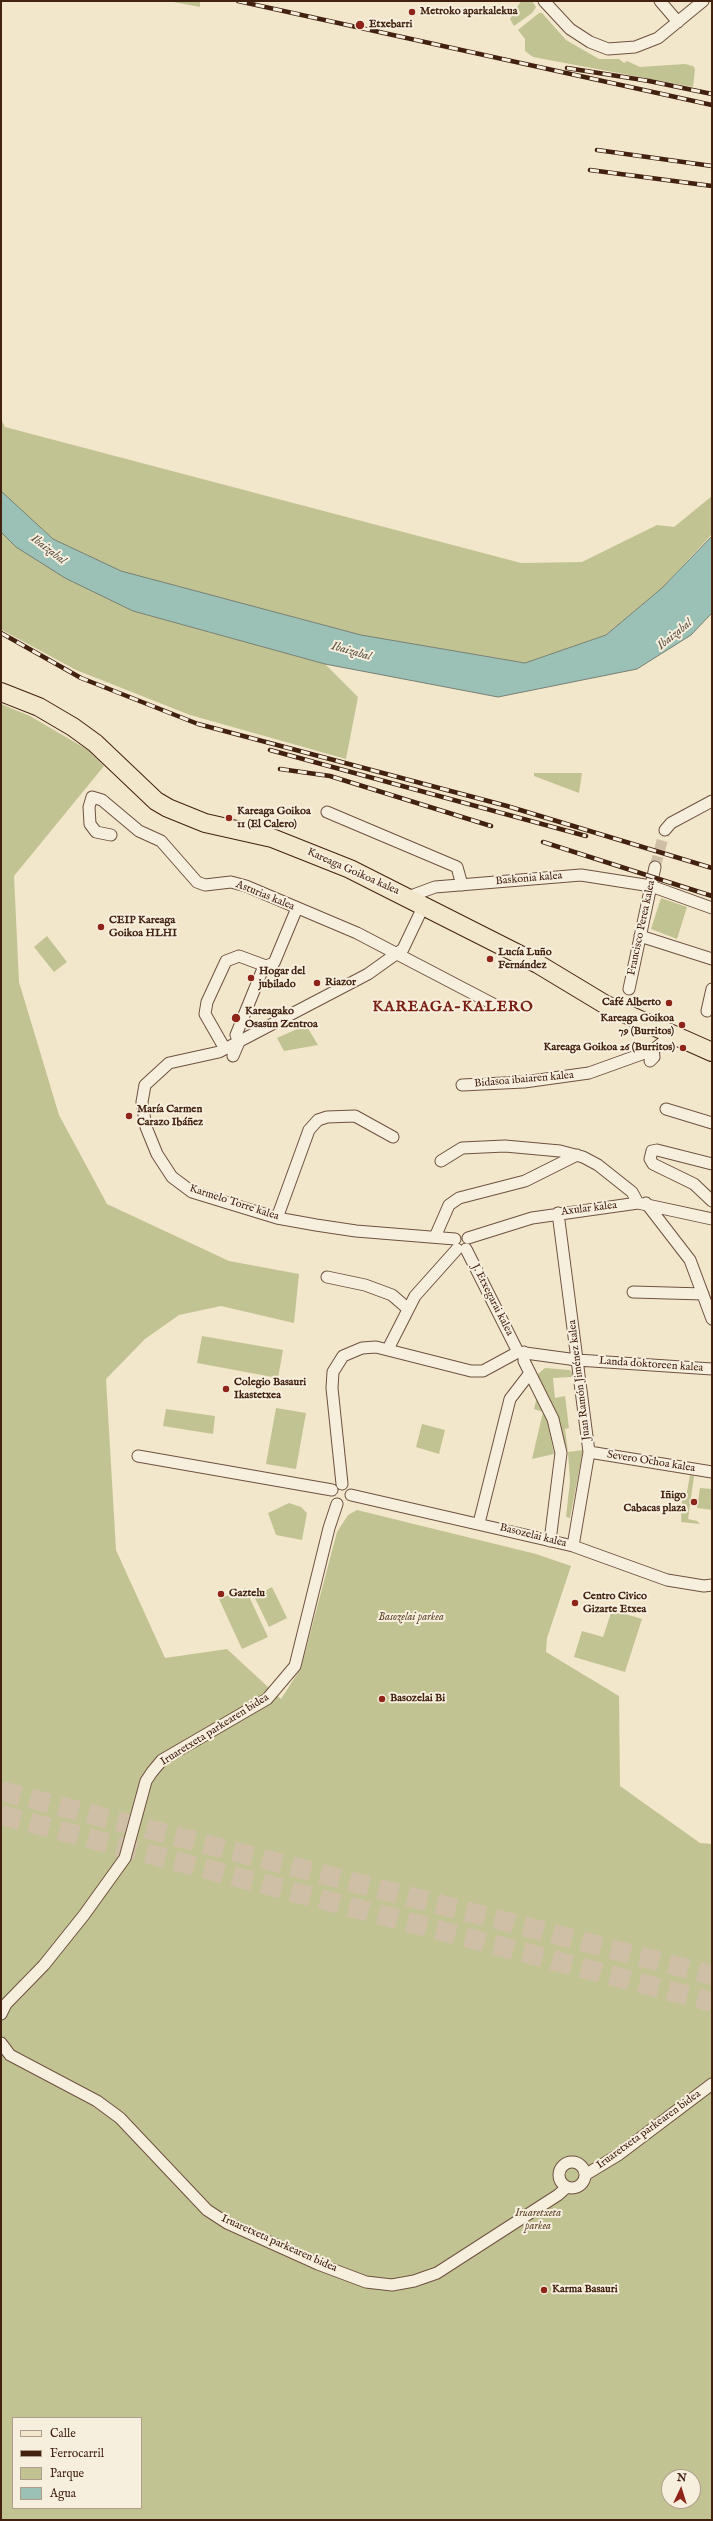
<!DOCTYPE html>
<meta charset="utf-8">
<style>
body{margin:0}
#map{position:relative;width:713px;height:2521px;overflow:hidden;background:#f2e6cb;font-family:"IM FELL English",serif}
canvas{display:block}
.frame{position:absolute;inset:0;border:2px solid #422111;pointer-events:none}
.legend{position:absolute;left:12px;top:2417px;width:130px;height:92px;box-sizing:border-box;background:#f7efdd;border:1px solid #af9d8b;margin:0;padding:5px 7px;list-style:none;font-size:12px;color:#422111}
.legend li{display:flex;align-items:center;gap:8px;height:20px}
.legend b{width:20px;border:1px solid #af9d8b}
.north{position:absolute;left:661px;top:2469px;width:40px;height:40px;box-sizing:border-box;background:#f7efdd;border:1px solid #af9d8b;border-radius:50%;rotate:4deg;font-size:11px;font-weight:700;line-height:16px;text-align:center;color:#422111}
.north::after{content:'';display:block;margin:auto;width:14px;height:18px;background:#8f2418;clip-path:polygon(50% 0,100% 100%,50% 72%,0 100%)}
</style>
<div id="map">
<canvas width="713" height="2521"></canvas>
<div class="frame"></div>
<ul class="legend">
<li><b style="height:5px;background:#f2e6cb"></b>Calle</li>
<li><b style="height:5px;background:#422111"></b>Ferrocarril</li>
<li><b style="height:11px;background:#c2c392"></b>Parque</li>
<li><b style="height:11px;background:#9bc0b5"></b>Agua</li>
</ul>
<div class="north">N</div>
</div>
<script>
const ctx = document.querySelector('canvas').getContext('2d');
ctx.lineJoin = 'round';
function fill(path, color) {
  ctx.fillStyle = color;
  ctx.fill(path, 'evenodd');
}
function toPath(rows) {
  const path = new Path2D();
  for (const r of rows) {
    if (r.length === 3) {
      path.moveTo(r[0] + r[2], r[1]);
      path.arc(r[0], r[1], r[2], 0, 2 * Math.PI);
      continue;
    }
    path.moveTo(r[0], r[1]);
    for (let i = 2; i < r.length; i += 2) path.lineTo(r[i], r[i + 1]);
  }
  return path;
}
function strokePath(path, color, width, dash) {
  ctx.strokeStyle = color;
  ctx.lineWidth = width;
  ctx.lineCap = dash ? 'butt' : 'round';
  ctx.setLineDash(dash || []);
  ctx.stroke(path);
}
function label(font, color, halo, rows, align = 'center') {
  ctx.font = font + ' "IM FELL English",serif';
  ctx.lineWidth = 4;
  ctx.setLineDash([]);
  ctx.textBaseline = 'middle';
  ctx.strokeStyle = halo;
  ctx.fillStyle = color;
  for (const [text, x, y, turn = 0] of rows) {
    ctx.save();
    ctx.translate(x, y);
    ctx.rotate((+turn || 0) * Math.PI / 180);
    ctx.textAlign = isNaN(turn) ? turn : align;
    if (halo) ctx.strokeText(text, 0, 0);
    ctx.fillText(text, 0, 0);
    ctx.restore();
  }
}
const green = toPath([
 [168,1,200,1,200,7],
 [521,1,532,1,536,7,532,13,514,26,510,19],
 [539,13,542,13,566,40,599,59,619,59,624,63,627,61,640,67,685,64,693,66,695,69,693,87,533,57,525,51,525,39,518,30],
 [1,419,5,427,521,563,582,562,657,525,674,527,712,496,712,534,662,588,606,635,525,663,361,635,120,571,53,539,1,492],
 [1,532,16,547,133,611,325,664,358,697,346,759,190,715,76,670,2,630],
 [1,704,30,716,88,750,104,766,14,876,19,982,59,1115,107,1204,229,1261,299,1274,294,1323,221,1306,179,1315,145,1339,106,1379,116,1550,165,1658,227,1649,281,1699,301,1668,337,1532,348,1515,357,1510,536,1554,571,1566,547,1638,546,1652,619,1696,620,1786,700,1843,712,1844,712,2520,1,2520],
 [13,2418,141,2418,141,2508,13,2508],
 [669,2477,693,2477,693,2501,669,2501],
 [534,773,582,773,579,793,534,776],
 [661,898,687,907,677,939,651,929],
 [47,936,67,962,54,972,34,947],
 [306,1025,318,1045,284,1051,277,1038],
 [202,1336,283,1350,278,1378,197,1363],
 [545,1368,570,1370,573,1374,571,1377,553,1378,555,1398,565,1396,569,1428,565,1429,568,1452,583,1450,570,1518,566,1517,570,1481,568,1452,549,1397,537,1375],
 [538,1393,545,1409,554,1454,532,1459,543,1412,534,1409],
 [276,1408,306,1413,296,1469,266,1464],
 [166,1409,215,1416,213,1434,163,1426],
 [422,1424,445,1430,439,1454,416,1447],
 [690,1475,694,1476,688,1519,697,1521,700,1524,681,1522,682,1498,686,1497],
 [700,1488,712,1489,712,1510,697,1508],
 [289,1503,301,1507,307,1513,302,1540,276,1535,268,1513],
 [272,1587,287,1618,269,1627,254,1596],
 [245,1588,268,1637,242,1649,219,1599],
 [612,1610,642,1619,625,1672,574,1657,582,1631,603,1637]
]);
const water = toPath([
 [1,491,53,539,121,571,361,635,525,663,606,635,662,588,712,536,712,613,691,635,637,669,498,697,325,664,133,611,65,578,16,547,1,532,1,491]
]);
const streetTunnel = toPath([
 [655,867,665,830]
]);
const highwayTunnel = toPath([
 [1,1791,712,1975],
 [1,1815,712,2002]
]);
const street = toPath([
 [544,1,570,29,590,42,608,49,635,47,658,38,703,1],
 [660,1,678,22],
 [327,812,457,867,462,885],
 [665,830,671,823,712,801],
 [111,835,96,832,90,824,89,807,92,797,102,800,139,831,161,841,197,882,205,885,231,882,246,886,357,933,493,1004],
 [408,897,435,887,581,875,651,886,712,908],
 [424,905,403,949,368,974,219,1052,169,1063,145,1085,142,1102,146,1127,157,1154,172,1177,192,1192,277,1218,316,1225,356,1231,455,1239],
 [640,936,712,959],
 [629,989,655,867],
 [707,1011,712,989],
 [225,1049,205,1014,207,1002,226,961,239,956,266,966,274,963,297,908],
 [233,1056,239,1042,236,1035,262,971],
 [650,1061,654,1057,653,1050],
 [462,1085,524,1082,589,1073,653,1050,663,1042,670,1032],
 [666,1109,712,1123],
 [441,1161,462,1148,505,1146,560,1151,583,1157,598,1165,632,1192,638,1203],
 [712,1164,657,1150,652,1151,650,1159,653,1164,694,1184,712,1201],
 [646,1203,690,1260,712,1319],
 [558,1213,589,1452,573,1546],
 [277,1218,309,1130,318,1120,327,1117,355,1116,393,1137],
 [435,1237,449,1205,459,1198,525,1181,577,1155],
 [468,1238,532,1218,638,1203,712,1219],
 [466,1249,518,1352],
 [327,1277,365,1285,392,1295,407,1308],
 [633,1292,703,1294],
 [388,1349,415,1296,457,1249],
 [518,1352,577,1360,712,1369],
 [524,1352,524,1361,553,1419,561,1453,550,1541],
 [589,1452,712,1472],
 [138,1456,332,1490],
 [342,1484,332,1388,333,1372,343,1356,362,1348,376,1347,471,1371,483,1371,518,1352],
 [351,1495,573,1546,667,1580,704,1586,712,1585],
 [479,1523,510,1399,530,1373],
 [1,2014,6,2004,44,1965,84,1915,125,1858,146,1781,152,1772,162,1760,267,1699,295,1666,329,1528,337,1504],
 [1,2043,10,2055,97,2101,120,2118,207,2210,227,2223,318,2264,366,2282,392,2285,414,2281,437,2273,558,2195,567,2187],
 [572,2175,13],
 [585,2175,618,2155,712,2084]
]);
const primary = toPath([
 [1,692,39,707,73,727,95,743,156,801,168,808,205,823,272,838,350,869,538,964,606,1005,712,1052]
]);
const rail = toPath([
 [238,1,712,105],
 [567,68,649,81,712,94],
 [597,150,712,166],
 [590,170,712,186],
 [1,633,81,678,198,724,507,806,712,868],
 [270,750,586,836],
 [280,769,330,776,491,826],
 [543,842,712,896]
]);
const markers = [
 [412,12,4,"#8f2418"],
 [360,25,5,"#8f2418"],
 [229,818,4,"#8f2418"],
 [101,927,4,"#8f2418"],
 [490,959,4,"#8f2418"],
 [251,978,4,"#8f2418"],
 [317,983,4,"#8f2418"],
 [669,1003,4,"#8f2418"],
 [236,1018,5,"#8f2418"],
 [682,1025,4,"#8f2418"],
 [683,1048,4,"#8f2418"],
 [129,1116,4,"#8f2418"],
 [226,1389,4,"#8f2418"],
 [694,1502,4,"#8f2418"],
 [221,1594,4,"#8f2418"],
 [575,1603,4,"#8f2418"],
 [382,1699,4,"#8f2418"],
 [544,2290,4,"#8f2418"]
];
const poiNames = [
 ["Metroko aparkalekua",420,12],
 ["Etxebarri",369,25],
 ["Kareaga Goikoa",237,812],
 ["11 (El Calero)",237,825],
 ["CEIP Kareaga",109,921],
 ["Goikoa HLHI",109,934],
 ["Lucía Luño",498,953],
 ["Fernández",498,966],
 ["Hogar del",259,972],
 ["jubilado",259,985],
 ["Riazor",325,983],
 ["Café Alberto",661,1003,"right"],
 ["Kareagako",245,1012],
 ["Osasun Zentroa",245,1025],
 ["Kareaga Goikoa",674,1019,"right"],
 ["79 (Burritos)",674,1032,"right"],
 ["Kareaga Goikoa 26 (Burritos)",675,1048,"right"],
 ["María Carmen",137,1110],
 ["Carazo Ibáñez",137,1123],
 ["Colegio Basauri",234,1383],
 ["Ikastetxea",234,1396],
 ["Iñigo",686,1496,"right"],
 ["Cabacas plaza",686,1509,"right"],
 ["Gaztelu",229,1594],
 ["Centro Civico",583,1597],
 ["Gizarte Etxea",583,1610],
 ["Basozelai Bi",390,1699],
 ["Karma Basauri",552,2290]
];
const streetNames = [
 ["Kareaga Goikoa kalea",353,872,24],
 ["Baskonia kalea",529,879,-5],
 ["Asturias kalea",265,896,22],
 ["Francisco Perea kalea",642,928,-78],
 ["Bidasoa ibaiaren kalea",524,1080,-5],
 ["Karmelo Torre kalea",234,1203,18],
 ["Axular kalea",589,1209,-7],
 ["J. Etxegarai kalea",492,1300,63],
 ["Landa doktoreen kalea",651,1365,4],
 ["Juan Ramón Jiménez kalea",580,1380,-97],
 ["Severo Ochoa kalea",651,1462,9],
 ["Basozelai kalea",533,1536,14],
 ["Iruaretxeta parkearen bidea",215,1730,-32],
 ["Iruaretxeta parkearen bidea",649,2130,-36],
 ["Iruaretxeta parkearen bidea",279,2244,24]
];
const parkNames = [
 ["Basozelai parkea",411,1618],
 ["Iruaretxeta",538,2214],
 ["parkea",538,2227]
];
const waterNames = [
 ["Ibaizabal",48,550,38],
 ["Ibaizabal",675,635,-39],
 ["Ibaizabal",351,652,16]
];
const districtNames = [
 ["KAREAGA-KALERO",453,1008]
];
fill(green, '#c2c392');
fill(water, '#9bc0b5');
strokePath(water, '#778073', 1);
strokePath(streetTunnel, '#cfbfa6', 11, [11, 5.5]);
strokePath(highwayTunnel, '#cfbfa6', 20, [20, 10]);
strokePath(street, '#6e5240', 13);
strokePath(primary, '#422111', 20);
strokePath(street, '#f7efdd', 11);
strokePath(primary, '#f2e6cb', 18);
strokePath(rail, '#422111', 4.5);
strokePath(rail, '#f7efdd', 3, [9]);
for (const [x, y, r, color] of markers) {
  const dot = new Path2D();
  dot.arc(x, y, r, 0, 2 * Math.PI);
  ctx.fillStyle = color;
  ctx.fill(dot);
  strokePath(dot, '#f7efdd', 1.5);
}
label('bold 11px', '#422111', '#f7efdd', poiNames, 'left');
label('11px', '#422111', '#f7efdd', streetNames);
label('italic 11px', '#624a31', '#f7efdd', parkNames);
label('italic 12px', '#5d5142', '#f7efdd', waterNames);
ctx.letterSpacing = '1px';
label('bold 15px', '#7a1f14', '#f7efdd', districtNames);
ctx.letterSpacing = '0px';
</script>
